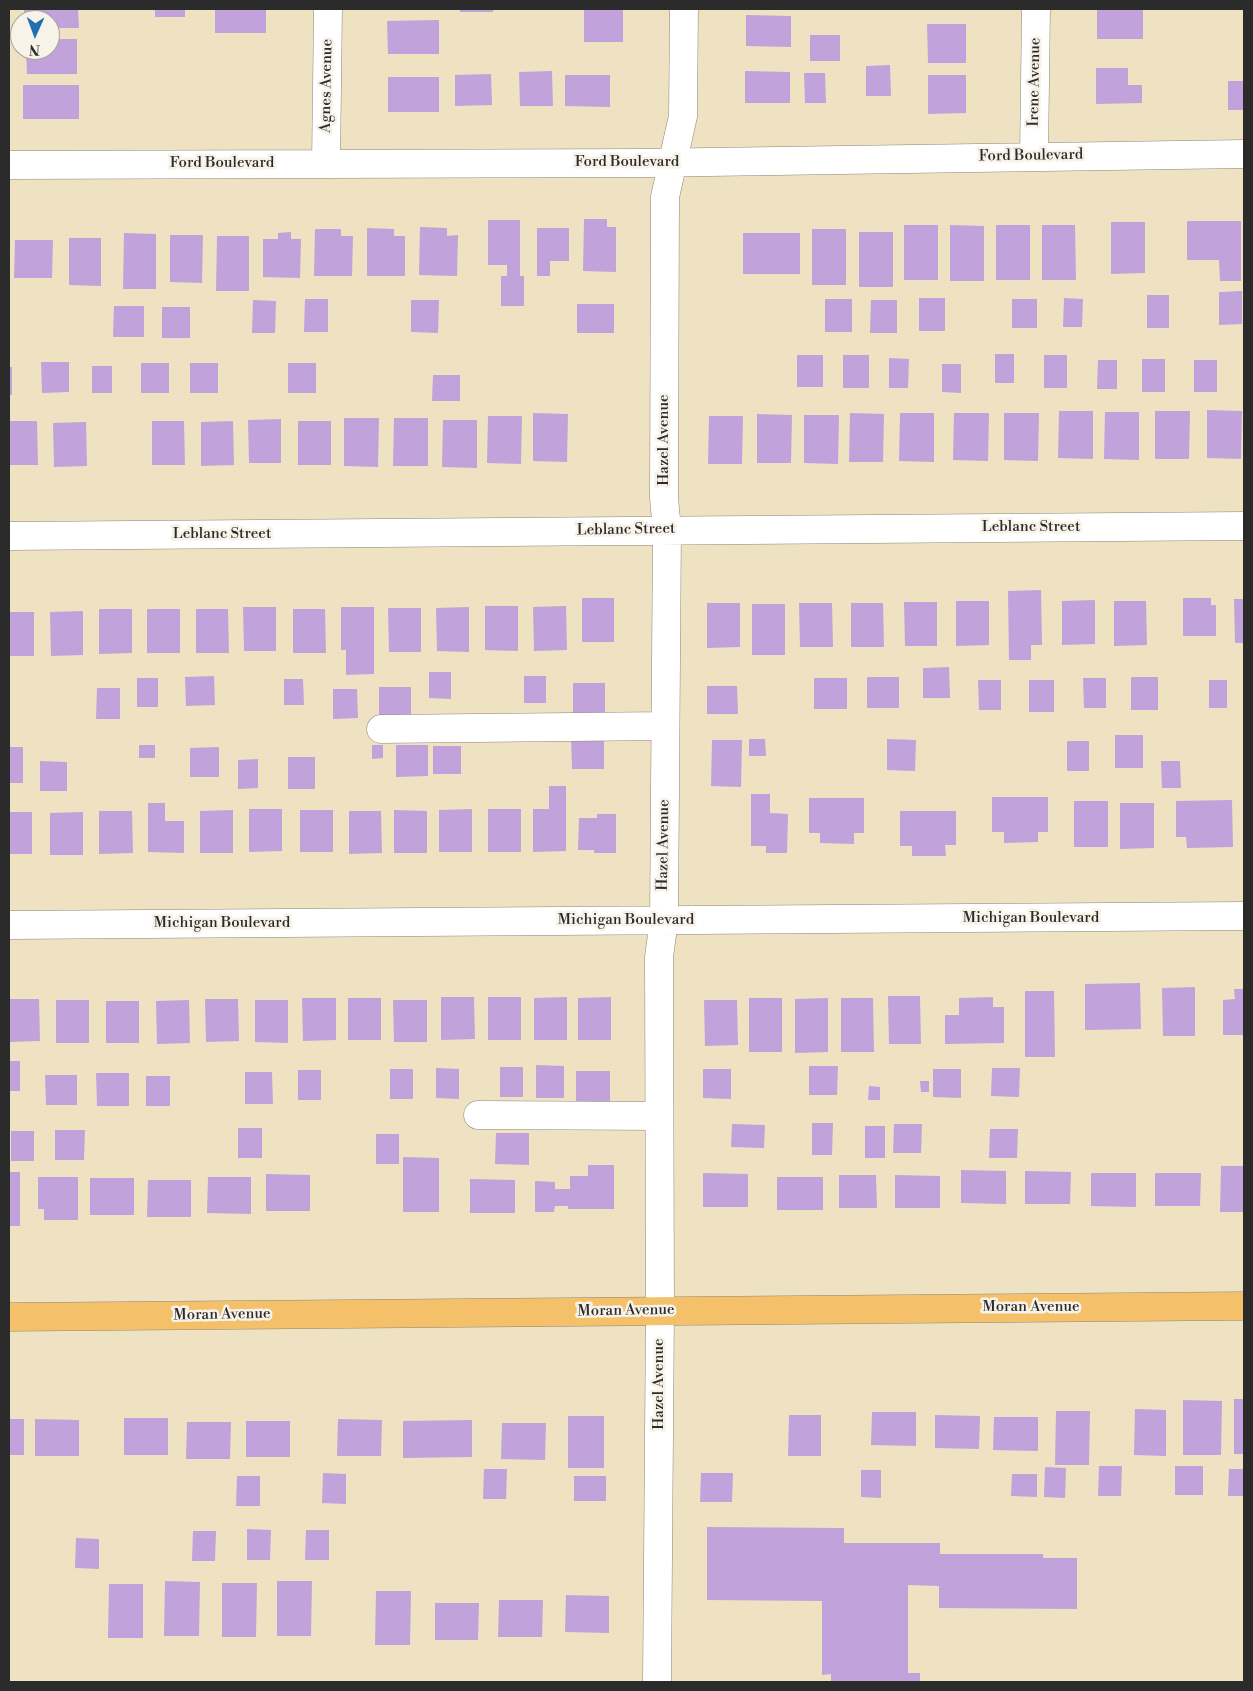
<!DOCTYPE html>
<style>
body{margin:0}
#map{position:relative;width:1253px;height:1691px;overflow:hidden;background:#eee2c3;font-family:"Libre Bodoni",serif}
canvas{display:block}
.frame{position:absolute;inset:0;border:10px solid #2b2b2b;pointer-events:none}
.north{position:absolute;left:10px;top:10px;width:50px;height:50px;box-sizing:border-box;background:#f7f3e8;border:1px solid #a5a39c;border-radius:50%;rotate:182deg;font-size:14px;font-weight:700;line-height:20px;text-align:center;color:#2b2b2b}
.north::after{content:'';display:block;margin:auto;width:18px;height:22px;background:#1f6fb2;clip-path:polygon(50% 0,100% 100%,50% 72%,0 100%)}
</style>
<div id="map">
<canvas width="1253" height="1691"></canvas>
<div class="frame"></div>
<div class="north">N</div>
</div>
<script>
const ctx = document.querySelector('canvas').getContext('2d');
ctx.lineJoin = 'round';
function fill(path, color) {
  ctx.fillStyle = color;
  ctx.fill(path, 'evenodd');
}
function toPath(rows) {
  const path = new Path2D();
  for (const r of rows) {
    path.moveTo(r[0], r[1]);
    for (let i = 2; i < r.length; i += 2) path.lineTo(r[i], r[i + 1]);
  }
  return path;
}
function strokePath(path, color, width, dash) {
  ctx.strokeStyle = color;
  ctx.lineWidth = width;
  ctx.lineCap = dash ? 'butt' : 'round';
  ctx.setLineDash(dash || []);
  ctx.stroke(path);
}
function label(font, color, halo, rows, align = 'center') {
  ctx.font = font + ' "Libre Bodoni",serif';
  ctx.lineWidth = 5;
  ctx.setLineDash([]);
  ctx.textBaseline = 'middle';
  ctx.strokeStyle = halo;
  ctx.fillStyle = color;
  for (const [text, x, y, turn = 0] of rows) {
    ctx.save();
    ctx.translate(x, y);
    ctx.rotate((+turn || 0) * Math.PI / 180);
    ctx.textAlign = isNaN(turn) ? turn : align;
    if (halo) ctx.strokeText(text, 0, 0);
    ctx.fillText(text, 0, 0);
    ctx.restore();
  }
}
const building = toPath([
 [24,9,78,9,79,28,50,28,50,20,24,20],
 [155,9,185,9,185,17,155,17],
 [215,9,266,9,266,33,215,33],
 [460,9,493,9,493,12,460,12],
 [584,9,623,9,623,42,584,42],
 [1097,9,1143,9,1143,39,1097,39],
 [746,15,791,16,791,47,746,46],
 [439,20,439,54,388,54,387,21],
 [927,24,966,24,966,63,928,63],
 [810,35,840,35,840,61,810,61],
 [50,39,77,39,77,74,27,74,26,50,50,50],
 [890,65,891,96,866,96,866,66],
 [1096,68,1128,68,1128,85,1142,85,1142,103,1096,104],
 [552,71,553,106,520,106,519,72],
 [745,71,790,72,790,103,745,103],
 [804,73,825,73,826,103,805,103],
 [491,74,492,105,455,106,455,75],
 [565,75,610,75,610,107,565,106],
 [928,75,966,75,966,113,928,114],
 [388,77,439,77,439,112,388,112],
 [1228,81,1244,81,1244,110,1228,110],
 [23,85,79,85,79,119,23,119],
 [584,219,607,219,607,227,616,227,616,272,583,271],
 [488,220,520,220,520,276,524,276,524,306,501,306,501,276,507,276,507,265,488,265],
 [1187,221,1241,221,1241,281,1220,281,1219,260,1187,260],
 [1111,222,1145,222,1145,273,1111,274],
 [904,225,938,225,938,280,904,280],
 [950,225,984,226,984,281,950,281],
 [996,225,1030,225,1030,280,996,280],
 [1042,225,1075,225,1076,280,1042,280],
 [420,227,447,228,447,236,458,235,457,276,419,275],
 [367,228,394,229,394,236,405,236,405,276,367,276],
 [537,228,569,228,569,261,550,261,550,276,537,276],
 [315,229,341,229,341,236,353,236,352,276,314,276],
 [812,229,846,229,846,285,812,285],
 [291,232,291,239,301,239,300,278,263,277,263,239,278,239,278,233],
 [859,232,893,232,893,287,859,287],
 [124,233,156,234,156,289,123,289],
 [743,233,800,233,800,274,743,274],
 [170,235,203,235,202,283,170,282],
 [217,236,249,236,249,291,216,291],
 [69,238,101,238,101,286,69,285],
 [15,240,53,240,52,278,14,278],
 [1242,291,1242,324,1219,325,1219,292],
 [1147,295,1169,295,1169,328,1147,328],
 [919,298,945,298,945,331,919,331],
 [1064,298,1083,299,1082,327,1063,327],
 [305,299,328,299,328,332,304,332],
 [825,299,852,299,852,332,825,332],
 [1012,299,1037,299,1037,328,1012,328],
 [253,300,276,301,275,333,252,333],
 [411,300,439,300,438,333,411,332],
 [871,300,897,300,897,333,870,333],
 [577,304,614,304,614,333,577,333],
 [114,306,144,306,144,337,113,337],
 [162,307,190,307,190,338,162,338],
 [995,354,1014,354,1014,383,995,383],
 [797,355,823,355,823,387,797,387],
 [843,355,869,355,869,388,843,388],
 [1044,355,1067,355,1067,388,1044,388],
 [889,358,909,359,908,388,889,388],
 [1142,359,1165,359,1165,392,1142,392],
 [1098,360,1117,360,1117,389,1097,389],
 [1194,360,1217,360,1217,392,1194,392],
 [41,362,69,362,69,392,42,393],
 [141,363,169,363,169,393,141,393],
 [190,363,218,363,218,393,190,393],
 [288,363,316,363,316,393,288,393],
 [942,364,961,364,961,393,942,392],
 [92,366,112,366,112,393,92,393],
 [9,367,12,367,12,395,9,395],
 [433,375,460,375,460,401,432,401],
 [1207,410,1242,411,1241,459,1207,458],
 [1059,411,1093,411,1093,459,1058,458],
 [1155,411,1190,411,1189,459,1155,459],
 [1105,412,1139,412,1139,460,1104,459],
 [533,413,568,414,567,462,533,461],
 [850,413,884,414,883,462,849,462],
 [900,413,934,413,934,462,899,461],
 [954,413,989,413,988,461,953,460],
 [1004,413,1039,413,1038,461,1004,460],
 [757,414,792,415,791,463,757,463],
 [804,415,839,415,838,464,804,463],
 [488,416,522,416,521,464,487,463],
 [709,416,743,416,742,464,708,464],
 [344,418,379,418,378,467,344,466],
 [394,418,428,418,428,466,393,466],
 [281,419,281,463,249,463,248,420],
 [443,420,477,420,477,468,442,467],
 [9,421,37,421,38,465,9,465],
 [152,421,184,421,185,465,152,465],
 [233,421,234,465,201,466,201,422],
 [298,421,331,421,331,465,298,465],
 [86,422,87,466,54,467,53,423],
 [1041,590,1042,645,1031,645,1031,660,1009,660,1008,591],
 [582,598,614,598,614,642,582,642],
 [1183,598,1211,598,1211,605,1216,605,1216,636,1183,636],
 [1234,599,1244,599,1244,643,1235,643],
 [1095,600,1095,644,1062,645,1062,601],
 [956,601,989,601,989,645,956,646],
 [1114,601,1146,601,1147,645,1114,646],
 [904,602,937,602,937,646,905,646],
 [707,603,740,603,740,647,707,648],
 [799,603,832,603,833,647,800,647],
 [851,603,883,603,884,647,851,647],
 [752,604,785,604,785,655,752,655],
 [485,606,518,606,518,651,485,650],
 [566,606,567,650,534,651,533,607],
 [243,607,276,607,276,651,244,651],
 [341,607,374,607,374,674,346,675,346,650,341,650],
 [469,607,469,652,437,651,436,608],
 [388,608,421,608,421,652,389,652],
 [99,609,132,609,132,653,99,654],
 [147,609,180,609,180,653,147,653],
 [196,609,228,609,229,653,196,653],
 [293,609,325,609,326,653,293,653],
 [83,611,83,655,51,656,50,612],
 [9,612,34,612,34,656,9,656],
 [949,667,950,698,923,698,923,668],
 [429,672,451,672,451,699,429,698],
 [214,676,215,705,186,706,185,677],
 [524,676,546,676,546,703,524,703],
 [867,677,899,677,899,708,867,708],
 [1131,677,1158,677,1158,710,1131,710],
 [137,678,158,678,158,707,137,707],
 [814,678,847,678,847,709,814,709],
 [1083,678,1106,678,1106,708,1084,708],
 [284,679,303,679,304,705,284,705],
 [978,680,1001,680,1001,710,979,710],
 [1029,680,1054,680,1054,712,1029,712],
 [1209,680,1227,680,1227,708,1209,708],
 [573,683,605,683,605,715,573,714],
 [707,686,737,686,738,714,707,714],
 [379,687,411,687,411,718,379,718],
 [97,688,120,688,120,719,96,719],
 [333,689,357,689,358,718,333,719],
 [1115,735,1143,735,1143,768,1115,768],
 [571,738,604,738,604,769,572,769],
 [749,739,765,739,766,756,749,756],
 [887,739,916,740,915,771,887,770],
 [712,740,742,740,741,787,711,786],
 [1067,741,1089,741,1089,771,1067,771],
 [139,745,155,745,155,758,139,758],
 [372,745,383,745,383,758,372,759],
 [396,745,428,745,428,776,396,777],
 [433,746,461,746,461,774,433,774],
 [9,747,23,747,23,783,9,783],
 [219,747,219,777,190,777,190,748],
 [288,757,315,757,315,789,288,789],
 [258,759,258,788,238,789,238,760],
 [40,761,67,762,67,791,40,791],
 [1161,761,1180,761,1181,788,1162,788],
 [549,786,566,786,566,851,533,852,533,809,549,809],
 [751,794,770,794,770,813,788,814,787,853,766,853,766,846,751,846],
 [992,797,1048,797,1048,832,1038,832,1038,842,1004,843,1004,832,992,832],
 [809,798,864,798,864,833,854,833,854,844,820,843,820,833,809,833],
 [1232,800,1233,847,1187,848,1186,837,1176,837,1176,801],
 [1074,801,1108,801,1108,847,1074,847],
 [148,803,165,803,165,821,184,821,184,853,148,852],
 [1120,803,1154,803,1154,848,1120,849],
 [249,809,282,809,282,851,249,852],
 [472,809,472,852,439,852,439,810],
 [488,809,521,809,521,852,488,852],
 [233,810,233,853,200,853,200,811],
 [300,810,333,810,333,852,300,852],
 [394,810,427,811,427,853,394,853],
 [99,811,132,811,133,853,99,854],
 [349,811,381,811,382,853,349,854],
 [900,811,956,811,956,845,945,845,946,856,912,856,912,846,900,846],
 [9,812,32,812,32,854,9,854],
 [83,812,83,855,50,855,50,813],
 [597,814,616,814,616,853,594,853,594,850,578,850,579,818,597,818],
 [1140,983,1141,1029,1085,1030,1085,984],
 [1195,987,1195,1036,1163,1036,1162,988],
 [1234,989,1244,989,1244,1035,1223,1035,1223,1000,1235,999],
 [1025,991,1054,991,1055,1057,1025,1057],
 [888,996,920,996,921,1044,889,1044],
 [441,997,474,997,475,1039,441,1040],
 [488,997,521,997,521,1040,488,1040],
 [567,997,567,1040,534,1040,534,998],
 [611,997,611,1040,578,1040,578,998],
 [993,997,993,1007,1004,1007,1004,1043,945,1044,945,1015,959,1015,959,998],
 [302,998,336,998,336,1040,303,1041],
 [348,998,381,998,381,1040,348,1040],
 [749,998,782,998,782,1052,749,1052],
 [828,998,828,1052,795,1053,795,999],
 [841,998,873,998,874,1052,841,1052],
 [9,999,39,999,40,1041,9,1042],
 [205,999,238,999,239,1041,206,1042],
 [56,1000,89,1000,89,1043,56,1043],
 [189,1000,190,1043,157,1044,156,1001],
 [255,1000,288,1000,288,1043,255,1042],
 [393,1000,427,1000,427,1042,394,1042],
 [704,1000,737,1000,738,1045,705,1046],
 [106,1001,139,1001,139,1043,106,1043],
 [9,1061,20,1061,20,1091,9,1091],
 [536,1065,564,1066,564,1098,536,1098],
 [809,1066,838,1066,837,1095,809,1095],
 [500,1067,523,1067,523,1097,500,1097],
 [436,1068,459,1069,459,1099,436,1098],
 [992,1068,1020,1068,1019,1097,991,1096],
 [390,1069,413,1069,413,1099,390,1099],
 [703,1069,731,1069,731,1099,703,1098],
 [933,1069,961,1069,961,1098,933,1097],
 [298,1070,321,1070,321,1100,298,1100],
 [576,1071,610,1071,610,1103,576,1103],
 [245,1072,272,1072,273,1104,245,1104],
 [96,1073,129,1073,129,1106,97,1106],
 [45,1075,77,1075,77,1105,46,1105],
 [146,1076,170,1076,170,1106,146,1106],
 [920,1081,929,1081,929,1092,921,1092],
 [869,1086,880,1087,880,1100,868,1100],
 [812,1123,833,1123,832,1155,812,1155],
 [732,1124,765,1125,764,1148,731,1147],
 [894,1124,922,1124,921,1153,893,1153],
 [865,1126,885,1126,885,1158,865,1158],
 [238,1128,262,1128,262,1158,238,1158],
 [990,1129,1018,1129,1017,1158,989,1158],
 [55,1130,85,1130,84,1160,55,1160],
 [11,1131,34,1131,34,1161,11,1161],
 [496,1133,529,1133,529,1165,495,1164],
 [376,1134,399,1134,399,1164,376,1164],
 [403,1157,439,1158,439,1212,403,1212],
 [588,1165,614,1165,614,1209,568,1209,568,1206,555,1206,554,1212,535,1212,535,1181,555,1182,555,1189,570,1189,570,1176,588,1176],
 [1221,1166,1244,1166,1244,1212,1220,1212],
 [961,1170,1006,1171,1006,1204,961,1203],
 [1025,1171,1071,1172,1070,1204,1025,1204],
 [9,1172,20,1172,20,1226,9,1226],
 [703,1173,748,1174,748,1207,703,1207],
 [1091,1173,1136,1173,1136,1207,1091,1206],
 [1155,1173,1201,1173,1200,1206,1155,1206],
 [266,1174,310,1175,310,1211,266,1211],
 [839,1175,876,1175,877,1208,839,1208],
 [895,1175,940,1176,940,1208,895,1208],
 [38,1177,78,1177,78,1220,44,1220,44,1209,38,1209],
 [208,1177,251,1177,251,1214,207,1213],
 [777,1177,823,1177,823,1210,777,1210],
 [90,1178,134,1178,134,1215,90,1215],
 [470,1179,515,1180,515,1213,470,1213],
 [148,1180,191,1180,191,1217,147,1217],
 [1234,1399,1244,1399,1244,1454,1234,1454],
 [1183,1400,1222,1401,1221,1455,1183,1455],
 [1135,1409,1166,1410,1166,1456,1134,1455],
 [1056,1411,1090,1411,1089,1465,1055,1465],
 [872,1412,916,1412,916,1446,871,1445],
 [789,1415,821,1415,821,1456,788,1456],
 [935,1415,980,1416,979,1449,935,1448],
 [568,1416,604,1416,604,1468,568,1468],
 [994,1417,1038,1417,1038,1451,993,1450],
 [124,1418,168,1418,168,1455,124,1455],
 [9,1419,24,1419,24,1455,9,1455],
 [35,1419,79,1420,79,1456,35,1456],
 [338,1419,382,1420,381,1456,337,1456],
 [472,1420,472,1457,403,1458,403,1421],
 [246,1421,290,1421,290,1457,246,1457],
 [187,1422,231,1422,230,1459,186,1459],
 [502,1423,546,1423,545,1460,501,1459],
 [1099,1466,1122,1466,1121,1496,1098,1496],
 [1175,1466,1203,1466,1203,1495,1175,1495],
 [1045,1467,1066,1468,1065,1498,1044,1497],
 [484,1469,507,1469,506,1499,483,1499],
 [1229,1469,1244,1469,1244,1496,1228,1496],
 [861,1470,881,1470,881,1498,861,1497],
 [323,1473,346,1474,346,1504,322,1503],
 [701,1473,733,1473,732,1502,700,1502],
 [1012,1474,1037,1474,1037,1497,1011,1496],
 [237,1476,260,1476,260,1506,236,1506],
 [574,1476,606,1476,606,1501,574,1501],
 [707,1527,844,1528,844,1543,940,1543,940,1554,1043,1554,1043,1558,1077,1558,1077,1609,939,1608,939,1586,908,1585,908,1673,920,1673,920,1682,831,1682,831,1674,822,1675,822,1601,707,1600],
 [247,1529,271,1530,270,1560,247,1560],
 [306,1530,329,1530,329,1560,305,1560],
 [193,1531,216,1531,215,1561,192,1561],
 [76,1538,99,1539,99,1569,75,1568],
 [165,1581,200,1582,199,1636,164,1636],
 [277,1581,312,1581,311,1636,277,1636],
 [222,1583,257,1583,256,1637,222,1637],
 [109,1584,143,1584,143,1638,108,1638],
 [376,1591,411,1591,410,1645,375,1645],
 [566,1595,609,1596,609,1633,565,1632],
 [499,1600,543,1600,542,1637,498,1637],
 [435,1603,479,1603,478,1640,435,1640]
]);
const minor = toPath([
 [1034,156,1036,9],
 [326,163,328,9],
 [9,165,642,163,1244,154],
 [9,536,1244,526],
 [381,729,665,726],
 [9,925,1244,916],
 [478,1115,659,1116],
 [657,1682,660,1310,659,957,664,920,667,530,664,498,665,197,683,116,684,9]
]);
const major = toPath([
 [9,1317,1244,1306]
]);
const streetNames = [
 ["Irene Avenue",1035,82,-89],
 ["Agnes Avenue",327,86,-89],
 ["Ford Boulevard",1031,156,-1],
 ["Ford Boulevard",627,162],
 ["Ford Boulevard",222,163],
 ["Hazel Avenue",664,440,-90],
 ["Leblanc Street",1031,527],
 ["Leblanc Street",626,530,-1],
 ["Leblanc Street",222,534],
 ["Hazel Avenue",664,845,-89],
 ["Michigan Boulevard",1031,918],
 ["Michigan Boulevard",626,920],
 ["Michigan Boulevard",222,923],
 ["Moran Avenue",1031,1307],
 ["Moran Avenue",626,1311,-1],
 ["Moran Avenue",222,1315,-1],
 ["Hazel Avenue",659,1384,-90]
];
fill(building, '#c1a2da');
strokePath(minor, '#8c8677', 29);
strokePath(major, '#8c8677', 29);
strokePath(minor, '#fff', 28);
strokePath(major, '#f4c16a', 28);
label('15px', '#2b2b2b', '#f7f3e8', streetNames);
</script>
